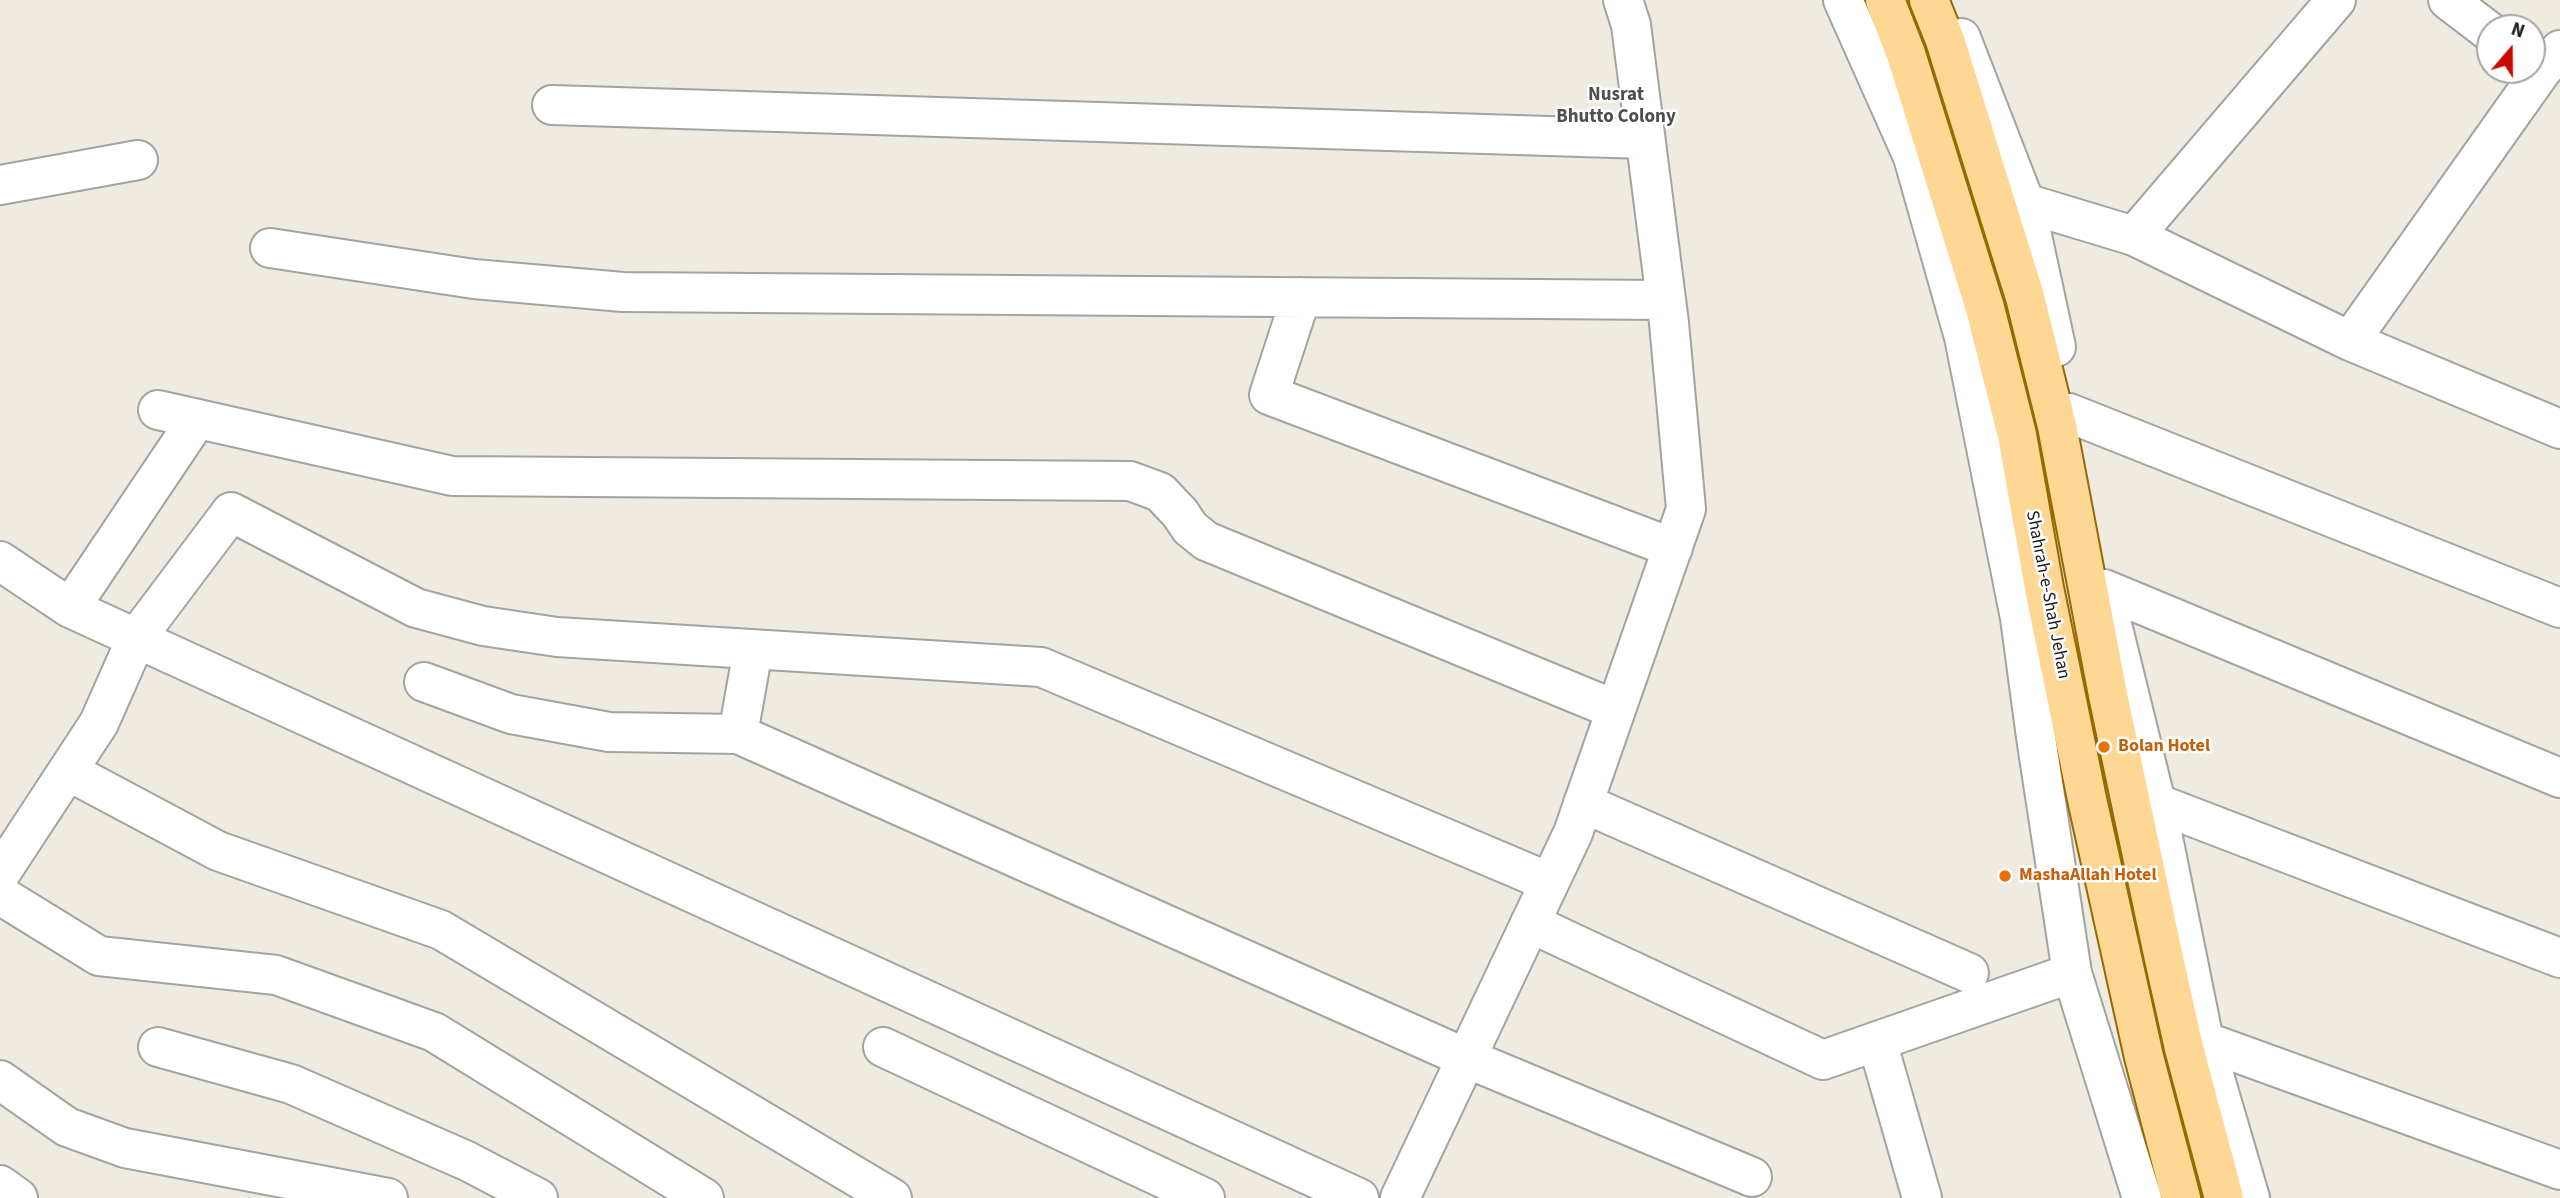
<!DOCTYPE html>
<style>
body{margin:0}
#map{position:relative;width:2560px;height:1198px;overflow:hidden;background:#efebe1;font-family:"Source Sans 3",sans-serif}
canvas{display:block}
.north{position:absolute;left:2476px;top:14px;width:70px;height:70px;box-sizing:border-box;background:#fff;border:2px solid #a4a4a4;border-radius:50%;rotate:20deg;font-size:19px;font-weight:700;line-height:28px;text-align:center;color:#1c1c1c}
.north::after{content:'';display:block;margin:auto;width:24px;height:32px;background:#c80a00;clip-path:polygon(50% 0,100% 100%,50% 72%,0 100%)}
</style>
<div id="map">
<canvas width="2560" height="1198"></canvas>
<div class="north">N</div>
</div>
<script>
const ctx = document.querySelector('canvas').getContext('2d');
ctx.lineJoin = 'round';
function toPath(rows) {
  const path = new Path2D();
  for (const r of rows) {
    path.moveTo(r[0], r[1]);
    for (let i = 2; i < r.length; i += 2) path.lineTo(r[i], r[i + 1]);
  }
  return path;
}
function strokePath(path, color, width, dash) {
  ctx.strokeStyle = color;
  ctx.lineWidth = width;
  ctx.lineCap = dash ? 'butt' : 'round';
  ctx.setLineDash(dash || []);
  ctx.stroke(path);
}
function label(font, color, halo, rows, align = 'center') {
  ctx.font = font + ' "Source Sans 3",sans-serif';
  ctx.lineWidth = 5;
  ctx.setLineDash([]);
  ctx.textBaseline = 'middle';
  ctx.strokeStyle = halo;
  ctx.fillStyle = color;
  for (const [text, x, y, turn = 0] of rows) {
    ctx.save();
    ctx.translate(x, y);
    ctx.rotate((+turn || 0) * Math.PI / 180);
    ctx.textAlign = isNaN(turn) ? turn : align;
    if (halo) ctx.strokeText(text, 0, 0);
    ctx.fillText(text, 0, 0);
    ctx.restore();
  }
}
const minor = toPath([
 [1843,0,1913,157,1964,337,2020,618,2036,737,2072,973,2142,1198],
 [2448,0,2490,32],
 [1961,38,2025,203,2056,347],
 [552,105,1645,139],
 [0,185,138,160],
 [2025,203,2134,236,2350,341,2560,429],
 [2134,236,2336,0],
 [270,248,474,279,623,292,1666,300],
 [1301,297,1269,395,1673,548],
 [2350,341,2542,70,2560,50],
 [158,410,452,476,1130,481,1160,492,1180,513,1190,528,1206,541,1616,710],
 [2069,413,2560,608],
 [0,561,70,608,1359,1198],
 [2104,589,2560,778],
 [70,608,197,419],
 [2109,612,2156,803,2204,1041,2250,1198],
 [753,650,738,734,1466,1058,1752,1177],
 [424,682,511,714,609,732,738,734],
 [68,771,218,851,441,930,892,1198],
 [1583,803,1969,973],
 [2156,803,2560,958],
 [0,874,99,723,137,637,231,512,416,608,483,626,557,637,1041,667,1549,882],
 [0,895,99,956,276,975,434,1032,704,1198],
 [1530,923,1823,1060,2072,973],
 [1877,1041,1922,1198],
 [2204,1041,2560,1170],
 [158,1047,291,1084,467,1161,538,1198],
 [883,1047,1205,1198],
 [0,1080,67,1127,125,1148,388,1198],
 [0,1185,18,1198],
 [1400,1198,1573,833,1686,509,1669,323,1631,25,1623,0]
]);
const major = toPath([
 [1885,0,1906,54,1985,308,2017,435,2044,588,2087,799,2144,1057,2181,1198],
 [1929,0,1945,40,2025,297,2057,426,2108,695,2163,954,2184,1048,2224,1198]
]);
const markers = [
 [2104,747,7,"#e8710a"],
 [2005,876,7,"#e8710a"]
];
const streetNames = [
 ["Shahrah-e-Shah Jehan",2047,595,79]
];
const foodNames = [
 ["Bolan Hotel",2118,747],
 ["MashaAllah Hotel",2019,876]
];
const neighbourhoodNames = [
 ["Nusrat",1616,96],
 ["Bhutto Colony",1616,118]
];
strokePath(minor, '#a3a3a3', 42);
strokePath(major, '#946b00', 42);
strokePath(minor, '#fff', 38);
strokePath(major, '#ffd795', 38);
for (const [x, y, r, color] of markers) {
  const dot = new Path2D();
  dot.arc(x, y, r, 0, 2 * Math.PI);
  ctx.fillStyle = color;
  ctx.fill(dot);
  strokePath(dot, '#fff', 2.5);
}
label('18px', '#1c1c1c', '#fff', streetNames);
label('bold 18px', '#c56008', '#fff', foodNames, 'left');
label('bold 19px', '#4f4f4f', '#fff', neighbourhoodNames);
</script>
